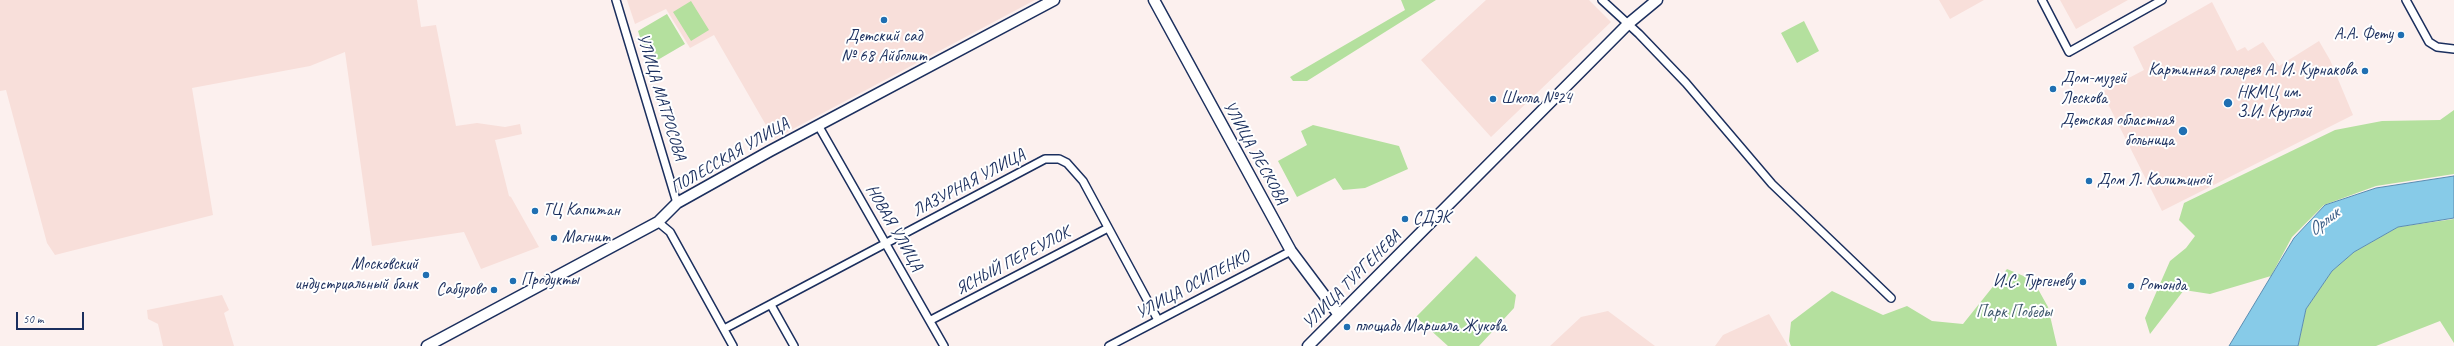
<!DOCTYPE html>
<meta charset="utf-8">
<style>
body{margin:0}
#map{position:relative;width:2454px;height:346px;overflow:hidden;background:#fcf0ee;font-family:Caveat,sans-serif}
canvas{display:block}
.scale{position:absolute;left:16px;top:312px;width:68px;height:18px;box-sizing:border-box;border:2px solid #1b2f5e;border-top:0;padding-left:5px;font-size:12px;line-height:14px;white-space:nowrap;color:#1b2f5e;-webkit-text-stroke:3px #fff;paint-order:stroke}
</style>
<div id="map">
<canvas width="2454" height="346"></canvas>
<div class="scale">50 m</div>
</div>
<script>
const ctx = document.querySelector('canvas').getContext('2d');
ctx.lineJoin = 'round';
function fill(path, color) {
  ctx.fillStyle = color;
  ctx.fill(path, 'evenodd');
}
function toPath(rows) {
  const path = new Path2D();
  for (const r of rows) {
    path.moveTo(r[0], r[1]);
    for (let i = 2; i < r.length; i += 2) path.lineTo(r[i], r[i + 1]);
  }
  return path;
}
function strokePath(path, color, width, dash) {
  ctx.strokeStyle = color;
  ctx.lineWidth = width;
  ctx.lineCap = dash ? 'butt' : 'round';
  ctx.setLineDash(dash || []);
  ctx.stroke(path);
}
function label(font, color, halo, rows, align = 'center') {
  ctx.font = font + ' Caveat,sans-serif';
  ctx.lineWidth = 4;
  ctx.setLineDash([]);
  ctx.textBaseline = 'middle';
  ctx.strokeStyle = halo;
  ctx.fillStyle = color;
  for (const [text, x, y, turn = 0] of rows) {
    ctx.save();
    ctx.translate(x, y);
    ctx.rotate((+turn || 0) * Math.PI / 180);
    ctx.textAlign = isNaN(turn) ? turn : align;
    if (halo) ctx.strokeText(text, 0, 0);
    ctx.fillText(text, 0, 0);
    ctx.restore();
  }
}
const built = toPath([
 [0,0,417,0,421,27,436,25,456,126,477,123,505,127,520,124,522,134,495,140,509,196,511,197,539,247,481,269,464,232,372,246,345,52,310,66,192,88,213,215,55,255,47,243,6,90,0,91],
 [627,0,1035,0,774,139,714,35,690,48,666,9,635,24],
 [1486,0,1589,0,1611,22,1491,137,1421,60],
 [1939,0,1984,0,1950,19],
 [2060,0,2128,0,2076,29],
 [2212,2,2237,51,2245,47,2248,51,2263,42,2279,66,2319,41,2330,60,2353,115,2162,211,2102,92,2144,70,2133,47],
 [222,295,229,310,224,313,234,346,163,346,158,324,148,319,147,310],
 [1608,311,1655,346,1550,346,1581,317],
 [1769,314,1788,346,1715,346,1723,335]
]);
const green = toPath([
 [1401,0,1436,0,1307,81,1293,81,1290,77,1405,10],
 [691,1,709,30,691,41,673,12],
 [667,14,685,44,649,65,638,31],
 [1804,21,1819,51,1797,63,1781,33],
 [2454,110,2454,174,2376,186,2324,205,2292,237,2271,276,2210,294,2184,290,2150,334,2145,318,2170,261,2186,248,2195,236,2179,220,2184,203,2335,130,2382,121,2440,120],
 [1313,125,1399,146,1408,169,1365,188,1343,190,1335,178,1297,197,1278,161,1307,145,1301,131],
 [2454,219,2454,343,2440,321,2376,346,2298,346,2306,309,2332,271,2354,252,2398,227],
 [1476,256,1516,295,1514,308,1479,346,1448,346,1416,317],
 [2007,269,2033,280,2048,307,2057,346,1791,346,1789,341,1791,322,1832,291,1883,315,1907,306,1932,321,1963,324]
]);
const water = toPath([
 [2454,176,2454,218,2398,227,2354,252,2332,271,2306,309,2298,346,2229,346,2294,238,2325,205,2376,188,2454,176]
]);
const street = toPath([
 [616,0,677,203],
 [1602,0,1639,34,1686,83,1772,184,1891,298],
 [2042,0,2069,52,2162,0],
 [2406,0,2429,42,2437,47,2454,49],
 [818,125,944,346],
 [658,222,670,232,733,346],
 [771,305,794,346],
 [931,320,1108,228],
 [724,329,1045,159,1059,159,1067,163,1083,181,1158,320],
 [1109,346,1291,251]
]);
const secondary = toPath([
 [1154,0,1291,251,1339,315],
 [427,346,658,222,677,203,770,151,1054,0],
 [1308,346,1628,24,1657,0]
]);
const markers = [
 [884,20,4,"#1f6fb2"],
 [2401,35,4,"#1f6fb2"],
 [2365,71,4,"#1f6fb2"],
 [2053,89,4,"#1f6fb2"],
 [1493,99,4,"#1f6fb2"],
 [2228,103,5,"#1f6fb2"],
 [2183,131,5,"#1f6fb2"],
 [2089,181,4,"#1f6fb2"],
 [535,211,4,"#1f6fb2"],
 [1405,219,4,"#1f6fb2"],
 [554,238,4,"#1f6fb2"],
 [426,275,4,"#1f6fb2"],
 [513,281,4,"#1f6fb2"],
 [2083,282,4,"#1f6fb2"],
 [2131,286,4,"#1f6fb2"],
 [494,290,4,"#1f6fb2"],
 [1347,327,4,"#1f6fb2"]
];
const poiNames = [
 ["А.А. Фету",2393,35,"right"],
 ["Детский сад",884,37,"center"],
 ["№ 68 Айболит",884,57,"center"],
 ["Картинная галерея А. И. Курнакова",2357,71,"right"],
 ["Дом-музей",2061,79],
 ["Лескова",2061,99],
 ["НКМЦ им.",2237,93],
 ["З.И. Круглой",2237,113],
 ["Школа №24",1501,99],
 ["Детская областная",2174,121,"right"],
 ["больница",2174,141,"right"],
 ["Дом Л. Калитиной",2097,181],
 ["ТЦ Капитан",543,211],
 ["СДЭК",1413,219],
 ["Магнит",562,238],
 ["Московский",418,265,"right"],
 ["индустриальный банк",418,285,"right"],
 ["Продукты",521,281],
 ["И.С. Тургеневу",2075,282,"right"],
 ["Ротонда",2139,286],
 ["Сабурово",486,290,"right"],
 ["площадь Маршала Жукова",1355,327]
];
const streetNames = [
 ["УЛИЦА МАТРОСОВА",661,97,73],
 ["УЛИЦА ЛЕСКОВА",1255,153,61],
 ["ПОЛЕССКАЯ УЛИЦА",730,156,-30],
 ["ЛАЗУРНАЯ УЛИЦА",969,183,-28],
 ["НОВАЯ УЛИЦА",894,228,60],
 ["ЯСНЫЙ ПЕРЕУЛОК",1013,261,-28],
 ["УЛИЦА ТУРГЕНЕВА",1352,280,-45],
 ["УЛИЦА ОСИПЕНКО",1193,285,-28]
];
const parkNames = [
 ["Парк Победы",2014,313]
];
const waterNames = [
 ["Орлик",2324,222,-38]
];
fill(built, '#f8dfda');
fill(green, '#b4e09e');
fill(water, '#87cbe8');
strokePath(water, '#5c8db1', 1);
strokePath(street, '#1b2f5e', 10);
strokePath(secondary, '#1b2f5e', 13);
strokePath(street, '#fff', 7);
strokePath(secondary, '#fff', 10);
for (const [x, y, r, color] of markers) {
  const dot = new Path2D();
  dot.arc(x, y, r, 0, 2 * Math.PI);
  ctx.fillStyle = color;
  ctx.fill(dot);
  strokePath(dot, '#fff', 1.5);
}
label('17px', '#1b2f5e', '#fff', poiNames, 'left');
label('17px', '#1b2f5e', '#fff', streetNames);
label('17px', '#415b6e', '#fff', parkNames);
label('italic 18px', '#3b5e87', '#fff', waterNames);
</script>
